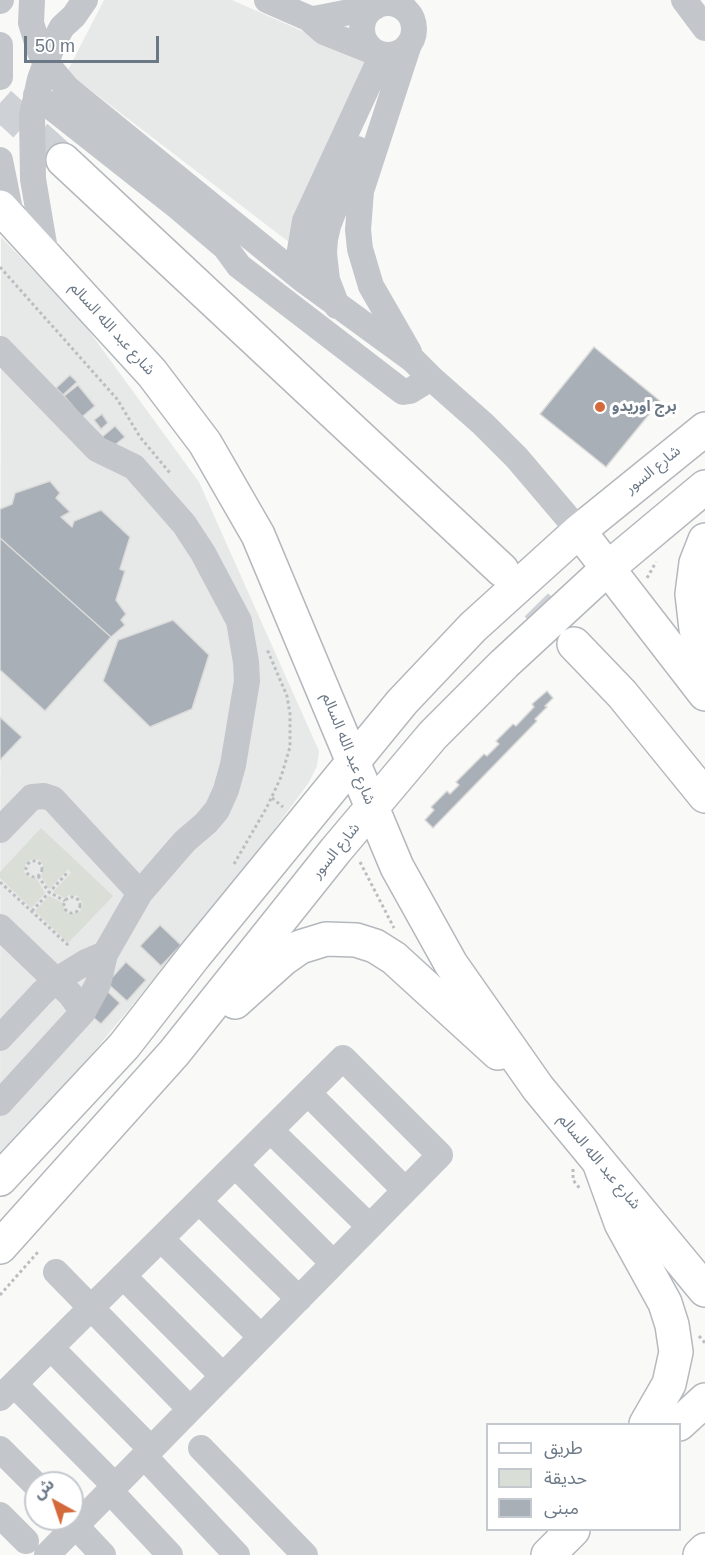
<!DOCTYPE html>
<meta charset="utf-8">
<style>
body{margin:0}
#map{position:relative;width:705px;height:1555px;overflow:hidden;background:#f9f9f8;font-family:Helvetica,"Noto Sans Arabic",sans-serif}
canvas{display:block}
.legend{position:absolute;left:486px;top:1423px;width:195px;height:108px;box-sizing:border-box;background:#fff;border:2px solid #c4c9cf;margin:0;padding:8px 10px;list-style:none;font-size:18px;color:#6b7886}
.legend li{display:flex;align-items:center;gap:12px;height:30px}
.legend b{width:30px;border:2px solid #c4c9cf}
.north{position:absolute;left:24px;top:1471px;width:60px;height:60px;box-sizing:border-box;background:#fff;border:2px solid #c4c9cf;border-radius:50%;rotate:320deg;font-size:16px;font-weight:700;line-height:24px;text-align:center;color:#6b7886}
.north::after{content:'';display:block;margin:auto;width:21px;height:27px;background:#d4693c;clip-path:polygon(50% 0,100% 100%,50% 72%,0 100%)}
.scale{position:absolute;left:24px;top:36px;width:135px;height:27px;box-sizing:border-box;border:3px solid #6b7886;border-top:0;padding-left:8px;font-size:18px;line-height:21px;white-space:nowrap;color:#6b7886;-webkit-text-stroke:4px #fff;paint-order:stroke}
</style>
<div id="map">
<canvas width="705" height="1555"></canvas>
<ul class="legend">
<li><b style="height:8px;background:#fff"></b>طريق</li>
<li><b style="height:16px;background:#d9ded7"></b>حديقة</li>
<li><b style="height:16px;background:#a9afb6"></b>مبنى</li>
</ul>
<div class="north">ش</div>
<div class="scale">50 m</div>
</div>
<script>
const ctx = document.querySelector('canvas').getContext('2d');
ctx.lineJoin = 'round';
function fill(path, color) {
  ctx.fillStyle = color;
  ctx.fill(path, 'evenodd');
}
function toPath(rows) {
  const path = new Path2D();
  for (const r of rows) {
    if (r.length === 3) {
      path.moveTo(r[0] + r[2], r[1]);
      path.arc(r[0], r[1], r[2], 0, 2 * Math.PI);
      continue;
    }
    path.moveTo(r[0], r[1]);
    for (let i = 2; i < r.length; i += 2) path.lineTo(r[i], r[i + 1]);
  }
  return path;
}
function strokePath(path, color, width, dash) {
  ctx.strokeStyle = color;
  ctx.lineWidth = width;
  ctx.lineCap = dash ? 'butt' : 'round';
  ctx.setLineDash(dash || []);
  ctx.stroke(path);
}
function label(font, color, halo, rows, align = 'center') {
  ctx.font = font + ' Helvetica,"Noto Sans Arabic",sans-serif';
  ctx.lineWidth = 6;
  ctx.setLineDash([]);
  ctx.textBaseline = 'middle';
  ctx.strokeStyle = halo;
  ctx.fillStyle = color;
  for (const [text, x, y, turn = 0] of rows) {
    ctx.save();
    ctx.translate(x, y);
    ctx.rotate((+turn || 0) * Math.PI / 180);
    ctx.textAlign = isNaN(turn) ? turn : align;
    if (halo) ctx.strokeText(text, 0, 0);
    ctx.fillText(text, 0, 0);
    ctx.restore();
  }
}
const built = toPath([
 [104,0,232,0,372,62,294,246,67,72],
 [1,237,81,320,199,482,319,751,317,766,308,784,246,867,78,1071,0,1152]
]);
const green = toPath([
 [41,828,113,896,68,943,35,911,49,896,63,903,66,912,70,914,80,912,83,904,78,896,69,895,65,898,53,892,71,873,68,869,49,889,41,876,44,870,42,863,40,860,32,859,26,863,24,871,26,875,32,879,36,878,45,893,31,908,0,878,0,872]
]);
const building = toPath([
 [594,347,660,401,606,467,540,414,594,347],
 [70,375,77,382,63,395,56,388,70,375],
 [78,385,95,406,82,417,64,396,78,385],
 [102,414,108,423,101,429,94,420,102,414],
 [115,426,125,437,111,448,102,437,115,426],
 [50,481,60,493,56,498,70,512,61,517,72,527,74,521,101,510,130,537,120,569,125,571,116,600,126,614,121,620,125,625,111,637,0,538,0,509,12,504,15,493,50,481],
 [0,538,111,637,45,711,0,670,0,538],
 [173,620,209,655,192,709,150,727,103,681,118,640,173,620],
 [547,691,553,698,545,706,547,707,535,719,537,721,433,828,425,820,434,810,431,807,447,791,450,794,459,785,456,782,484,754,487,756,499,744,496,741,513,724,516,726,534,707,532,704,547,691],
 [0,717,22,737,0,760,0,717],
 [160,925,181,945,161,966,140,946,160,925],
 [126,962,146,980,127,1001,107,983,126,962],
 [107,991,120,1003,101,1024,88,1013,107,991]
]);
const majorTunnel = toPath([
 [0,103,63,160],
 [502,570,571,640]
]);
const path = toPath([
 [0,267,117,399,140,437,170,473],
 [647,578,656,562],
 [272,798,283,807],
 [34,869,8],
 [360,862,394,928],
 [234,864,267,807,281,777,290,747,290,714,287,696,267,649],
 [38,876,49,892,65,901],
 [0,882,69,946],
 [72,905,8],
 [32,911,68,872],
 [573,1169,573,1180,581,1190],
 [0,1295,38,1252],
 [699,1336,705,1343]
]);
const minor = toPath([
 [32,0,31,23,40,52,46,63,67,88,302,279,413,360,431,378,483,424,517,458,579,531],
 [267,0,308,18,314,19,375,7],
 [684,0,705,28],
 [0,1,1,0],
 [388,29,26],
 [308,18,324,32,374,52],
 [0,45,0,77],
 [408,47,361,191,358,230,360,249,371,286,409,352],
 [36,95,178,207,225,247,239,266,403,392,410,391,431,378],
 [0,160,12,220],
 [46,256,33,179,32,116,40,79,53,44,62,27,74,16,85,0],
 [302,279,299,256,305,221,376,68],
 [337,306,327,280,324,253,325,239,328,226,357,149],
 [0,349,97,449,134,467,184,524,203,553,239,621,246,662,247,681,233,765,226,790,217,810,206,823,185,841,165,864,140,893,105,954,98,984,83,1012,0,1103],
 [0,830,32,797,44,796,53,799,140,893],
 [0,927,70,994,83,1012],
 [0,1038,42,993,55,981,86,962,105,954],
 [308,1093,405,1190],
 [270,1130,369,1226],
 [235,1165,333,1263],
 [199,1201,299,1299],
 [161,1239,261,1337],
 [56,1272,190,1409],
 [123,1276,223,1376],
 [51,1348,151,1449],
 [14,1384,115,1486],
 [0,1398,343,1058,440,1155,47,1555],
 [201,1448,305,1555],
 [0,1449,36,1485],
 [144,1456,237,1555],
 [110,1491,170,1555],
 [0,1515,26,1541],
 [69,1519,103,1555]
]);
const major = toPath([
 [63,160,502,570],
 [0,207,152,373,205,443,258,535,397,867,451,964,538,1088,705,1290],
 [579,531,705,694],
 [705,540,696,563,692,594,696,629,705,659],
 [574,644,622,694,705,796],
 [235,1002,283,959,300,947,326,939,356,940,375,946,394,958,498,1053],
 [0,1179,124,1046,195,955,402,702,473,627,579,531,705,429],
 [0,1247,174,1053,336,850,433,735,504,664,608,568,705,487]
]);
const highway = toPath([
 [599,1162,621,1223,665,1303,672,1325,676,1352,669,1384,646,1424],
 [679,1424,705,1400],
 [548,1555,573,1530],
 [700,1555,705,1550]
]);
const markers = [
 [600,407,6,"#d4693c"]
];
const streetNames = [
 ["شارع عبد الله السالم",112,329,48],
 ["شارع السور",653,470,-39],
 ["شارع عبد الله السالم",348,749,68],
 ["شارع السور",336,851,-51],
 ["شارع عبد الله السالم",599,1162,50]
];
const poiNames = [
 ["برج اوريدو",612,407]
];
fill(built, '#e7e8e8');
fill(green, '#d9ded7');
fill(building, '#a9afb6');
strokePath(building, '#dbdbda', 1.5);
strokePath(majorTunnel, '#ced2d6', 33, [33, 16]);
strokePath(major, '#b4b8bd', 36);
strokePath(highway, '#b6b9bd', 36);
strokePath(path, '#bbbec0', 3, [3, 3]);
strokePath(minor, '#c3c6ca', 26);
strokePath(major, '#fff', 33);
strokePath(highway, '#fff', 33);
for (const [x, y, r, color] of markers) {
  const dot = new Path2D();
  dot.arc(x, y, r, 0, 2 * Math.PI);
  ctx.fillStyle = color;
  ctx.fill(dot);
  strokePath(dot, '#fff', 2);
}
label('15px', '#6b7886', '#fff', streetNames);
label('bold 15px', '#6b7886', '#fff', poiNames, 'left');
</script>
